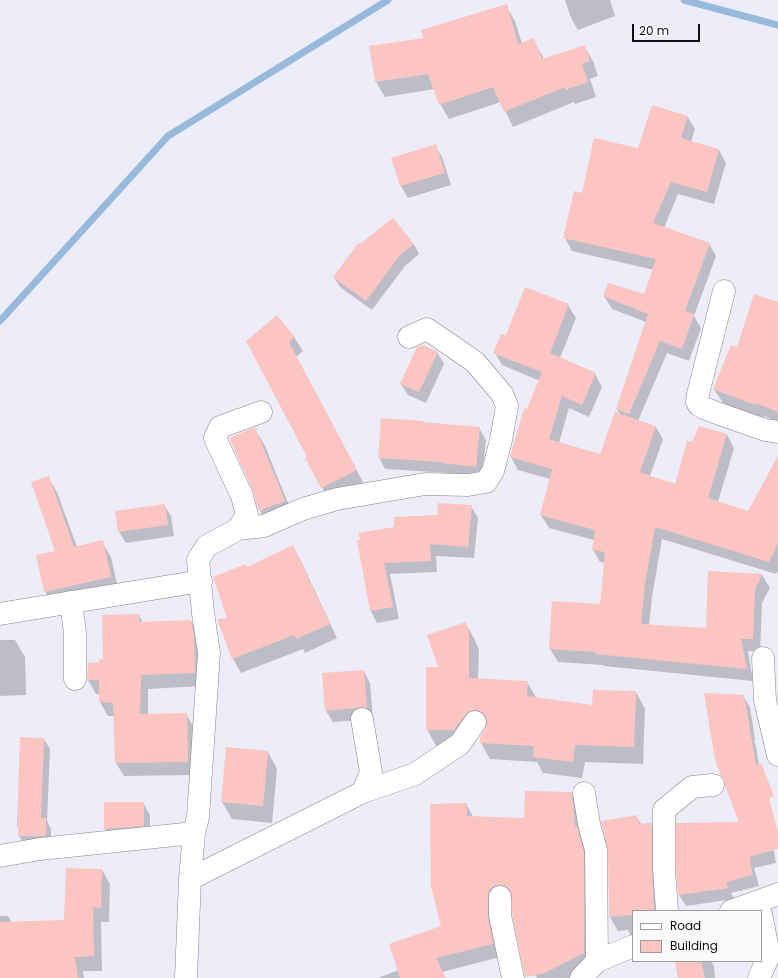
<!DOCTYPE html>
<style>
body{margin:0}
#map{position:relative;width:778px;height:978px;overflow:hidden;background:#ecedf8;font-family:Poppins,sans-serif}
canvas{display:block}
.legend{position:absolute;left:632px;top:910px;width:130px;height:52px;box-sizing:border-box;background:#fbfbfd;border:1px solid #9d9d9f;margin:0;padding:5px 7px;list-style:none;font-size:12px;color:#0f0f13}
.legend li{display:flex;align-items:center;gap:8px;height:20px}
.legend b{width:20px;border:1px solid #9d9d9f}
.scale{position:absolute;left:632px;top:24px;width:68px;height:18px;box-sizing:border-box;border:2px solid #0f0f13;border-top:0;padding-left:5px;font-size:12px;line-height:14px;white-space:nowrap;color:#0f0f13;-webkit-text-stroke:3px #fbfbfd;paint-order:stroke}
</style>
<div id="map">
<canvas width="778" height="978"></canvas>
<ul class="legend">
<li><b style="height:5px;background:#fff"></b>Road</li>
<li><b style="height:11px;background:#fcc5c2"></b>Building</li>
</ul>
<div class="scale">20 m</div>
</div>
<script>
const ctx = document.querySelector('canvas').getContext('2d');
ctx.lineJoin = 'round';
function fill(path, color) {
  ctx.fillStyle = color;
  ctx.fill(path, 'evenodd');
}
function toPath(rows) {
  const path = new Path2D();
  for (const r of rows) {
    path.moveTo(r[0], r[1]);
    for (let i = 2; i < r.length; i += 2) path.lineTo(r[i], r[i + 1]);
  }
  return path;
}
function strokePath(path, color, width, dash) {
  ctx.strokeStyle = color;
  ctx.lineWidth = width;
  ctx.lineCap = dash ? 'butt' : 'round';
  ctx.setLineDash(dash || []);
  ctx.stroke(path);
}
const shadow = toPath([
 [565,0,610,0,615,16,578,30,571,18],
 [506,6,515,21,522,44,533,39,544,59,584,46,593,61,598,76,590,79,596,97,575,104,574,102,513,127,501,102,449,119,440,104,435,89,385,97,376,82,425,39],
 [687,116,695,129,691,142,719,150,726,163,714,204,678,194,664,228,709,244,716,256,694,316,701,328,689,361,667,353,638,421,655,426,663,439,650,476,675,486,692,444,727,435,734,448,718,502,749,512,778,459,778,571,776,574,662,539,652,597,649,625,706,629,762,575,770,588,762,603,760,652,748,651,753,681,604,666,603,665,558,662,550,649,553,602,601,605,605,563,600,562,593,550,594,540,549,528,541,515,550,479,518,470,511,457,527,410,540,381,502,365,495,353,506,337,568,305,576,318,560,358,595,374,602,387,589,417,569,408,559,443,601,455,620,415,617,409,646,322,612,309,604,296,645,295,654,270,572,251,565,238,583,194,639,149],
 [435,145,442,157,451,185,408,198,401,186,393,159],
 [414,244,419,254,405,266,372,310,340,287,334,277],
 [778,303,778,422,764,416,763,419,723,403,714,389,738,349],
 [294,337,303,351,296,357,364,484,330,502,307,459,309,458,247,341],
 [437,352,444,364,426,403,408,395,401,384],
 [423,423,479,428,486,440,482,478,450,475,449,473,385,469,379,457],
 [255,429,265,446,294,518,270,528,260,511,254,490],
 [48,477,57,492,77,547,102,542,111,557,119,593,54,607,45,591,56,552],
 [164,505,171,516,174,536,126,543,119,532],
 [471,506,478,518,474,558,436,556,437,572,390,574,399,619,377,623,371,611,358,541,395,528],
 [293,547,301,561,337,638,305,653,303,649,241,673,233,659,218,620,229,619,247,568],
 [139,615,143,623,191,621,199,634,202,686,148,689,148,715,186,714,194,728,195,775,124,776,116,763,115,716,108,716,100,702,100,694,96,694,88,680,88,664,100,663,104,660],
 [466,624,475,640,479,650,478,679,527,682,537,699,593,706,636,692,645,709,643,764,585,762,582,778,543,773,537,762,490,759,481,743,487,726,480,727,464,746,436,746,427,729,440,668],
 [0,640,15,640,25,657,26,695,0,696],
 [364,671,370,683,373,719,367,718,363,720,333,722,326,711],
 [743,696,750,707,755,740,754,740,756,747,776,863,754,868,759,886,731,893,734,899,686,906,679,895,678,869,741,823],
 [21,738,44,739,50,749,47,821,51,829,51,846,25,846,19,836,19,828,17,826],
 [268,752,277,769,272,823,232,819,222,802],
 [571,793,579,806,590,866,591,967,569,978,537,978,535,975,531,976,524,963,514,899,508,897,500,957,442,972,445,978,378,978,399,970,442,926,466,804,474,818,525,819],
 [143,803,150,815,150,837,111,840,105,829],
 [636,816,642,825,651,824,659,839,661,911,633,911,633,941,628,930,618,931,610,917],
 [102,870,110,884,109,922,101,922,102,971,83,971,84,978,0,978,0,916,8,916,12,923,65,921],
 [684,961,711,961,714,966,715,978,683,978]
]);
const stream = toPath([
 [684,0,778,25],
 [0,321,168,136,388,0]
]);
const building = toPath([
 [507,4,518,44,534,38,542,59,585,45,590,61,582,64,588,82,565,90,565,87,504,112,493,87,439,105,428,74,375,82,369,46,424,38,421,30],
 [652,105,688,116,681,138,719,149,707,192,671,182,653,223,710,243,685,311,694,314,682,349,660,341,629,414,616,409,648,314,603,296,608,283,644,294,656,259,563,238,574,191,582,193,594,138,638,148],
 [436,144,445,173,400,186,391,158],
 [393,218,414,244,400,255,366,301,333,277,358,243,360,244],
 [525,287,569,304,550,353,596,373,582,405,562,396,549,439,600,454,615,412,656,426,640,472,675,484,687,441,692,442,699,426,727,434,708,498,748,511,778,456,778,543,769,562,655,527,645,584,641,624,706,628,708,571,763,574,755,589,753,639,741,639,747,669,595,654,596,652,549,649,552,601,600,604,605,552,592,550,595,530,540,515,552,469,510,457,524,408,527,409,542,372,493,353,501,334,506,335],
 [754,294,778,302,778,412,756,403,755,405,713,389,731,345,737,347],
 [277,315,295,337,289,342,357,470,321,488,305,458,307,457,246,341],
 [423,345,438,352,419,392,400,384,417,347],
 [381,418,423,421,423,422,480,427,476,467,442,463,442,462,378,458],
 [255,427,285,501,259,511,253,491,229,438],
 [49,476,74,547,103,540,111,577,44,592,36,555,55,551,31,482],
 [438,503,472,505,468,547,430,544,431,561,384,563,393,607,370,611,357,540,360,540,358,533,394,527,394,517,437,515],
 [165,504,168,525,118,532,115,511],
 [293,545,330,624,296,639,294,635,232,659,217,619,227,618,213,577,246,564,247,567],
 [139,614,140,622,191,620,194,637,195,673,141,675,140,714,187,713,188,762,115,763,113,703,99,702,99,680,87,680,88,663,99,662,100,659,103,659,102,615],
 [466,622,469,632,469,678,528,681,527,696,592,705,593,690,636,691,634,747,575,745,573,762,533,757,534,746,480,743,480,737,485,729,487,723,486,716,482,712,476,710,470,711,465,715,454,730,426,730,426,667,438,667,427,635],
 [364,670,367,708,360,707,356,708,325,711,322,673],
 [704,693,744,695,756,765,761,763,774,796,769,798,778,832,778,849,749,857,753,875,726,882,729,888,678,895,676,869,676,823,739,822,725,786,723,778,721,776,715,760],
 [20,737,44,738,41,818,46,818,46,836,18,836,18,794],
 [226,747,268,751,263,806,221,802],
 [525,791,572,792,575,827,577,826,584,852,584,953,545,973,525,977,512,914,512,897,511,891,506,886,500,885,494,886,489,890,488,897,488,917,493,944,436,958,446,978,400,978,389,944,441,926,431,887,430,804,467,803,467,816,524,818],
 [104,802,144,802,144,826,104,829],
 [637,815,639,824,652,823,652,869,654,911,633,911,633,915,609,917,608,850,601,821],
 [66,868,102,869,101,908,93,907,94,956,75,957,78,978,0,978,0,922,64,920],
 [675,961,701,961,705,978,678,978]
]);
const street = toPath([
 [724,291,698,394,697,402,699,405,704,408,714,412,765,430,778,432],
 [238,529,264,526,303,509,337,499,425,484,468,485,486,482,493,471,501,440,507,406,502,394,475,362,427,329,409,337],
 [71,602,75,633,75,679],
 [0,614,201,581],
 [763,658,765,700,778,755],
 [363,792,415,774,460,744,475,722],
 [584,793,589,824,596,850,597,961],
 [0,856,40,849,194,833],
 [190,879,363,792,371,772,362,719],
 [500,897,500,915,513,978],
 [667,911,664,869,664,810,692,787,713,785],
 [731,911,778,894],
 [186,978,190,879,194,833,198,817,209,653,203,613,198,560,207,546,238,529,247,515,242,496,215,438,220,427,261,412],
 [581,978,597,961,633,946],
 [759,978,769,955,761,914]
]);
fill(shadow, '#0003');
strokePath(stream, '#96b9dc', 7);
fill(building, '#fcc5c2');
strokePath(street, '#84858f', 23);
strokePath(street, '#fff', 22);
</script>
